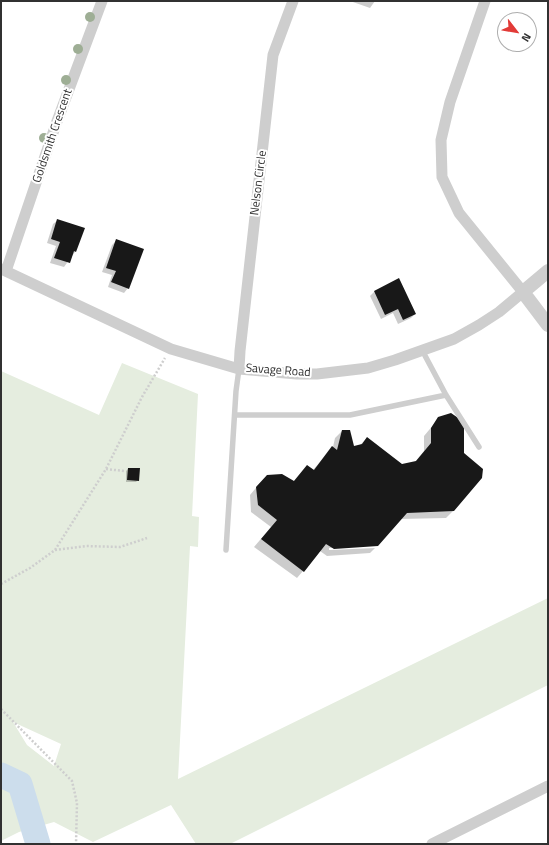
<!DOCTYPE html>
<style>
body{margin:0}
#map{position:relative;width:549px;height:845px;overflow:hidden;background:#fff;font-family:"Titillium Web",sans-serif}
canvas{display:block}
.frame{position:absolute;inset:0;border:2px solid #313131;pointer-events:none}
.north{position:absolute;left:497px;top:12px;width:40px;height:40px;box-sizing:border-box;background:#fff;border:1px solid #adadad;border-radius:50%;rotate:121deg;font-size:11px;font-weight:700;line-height:16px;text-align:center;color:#313131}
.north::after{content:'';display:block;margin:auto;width:14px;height:18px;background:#e23b38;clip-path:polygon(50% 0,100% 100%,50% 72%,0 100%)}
</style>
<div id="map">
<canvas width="549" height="845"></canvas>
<div class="frame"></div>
<div class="north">N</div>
</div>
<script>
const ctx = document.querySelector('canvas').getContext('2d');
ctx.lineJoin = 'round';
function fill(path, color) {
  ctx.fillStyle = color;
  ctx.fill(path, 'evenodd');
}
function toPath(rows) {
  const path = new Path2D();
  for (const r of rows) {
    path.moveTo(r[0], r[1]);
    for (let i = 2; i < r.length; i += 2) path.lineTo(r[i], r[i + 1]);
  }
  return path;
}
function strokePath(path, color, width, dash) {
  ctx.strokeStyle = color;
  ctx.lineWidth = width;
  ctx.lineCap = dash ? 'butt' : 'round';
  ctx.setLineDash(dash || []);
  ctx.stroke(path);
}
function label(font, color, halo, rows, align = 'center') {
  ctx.font = font + ' "Titillium Web",sans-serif';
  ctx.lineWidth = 4;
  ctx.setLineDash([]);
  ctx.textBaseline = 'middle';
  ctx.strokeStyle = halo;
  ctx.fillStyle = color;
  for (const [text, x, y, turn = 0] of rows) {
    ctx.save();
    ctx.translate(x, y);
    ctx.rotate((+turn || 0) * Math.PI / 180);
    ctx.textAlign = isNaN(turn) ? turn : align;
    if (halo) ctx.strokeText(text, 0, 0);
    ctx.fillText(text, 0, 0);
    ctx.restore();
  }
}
const green = toPath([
 [122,363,198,394,192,516,199,517,198,547,190,546,178,779,548,598,548,685,230,844,196,844,171,805,93,842,54,822,19,832,1,841,1,371,99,415],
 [13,722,61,744,54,766,27,745]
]);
const shadow = toPath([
 [350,1,375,1,370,8],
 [58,220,83,229,75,252,64,267,50,263,56,246,47,243,53,224],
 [117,240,128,288,124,293,108,287,112,275,102,272,112,245],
 [374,292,415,314,411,318,398,324,393,313,381,319,370,296],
 [439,418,463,453,454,510,446,518,400,519,377,545,329,548,329,550,375,548,370,553,327,556,320,551,297,578,254,547,271,527,251,512,250,495,260,483,293,482,307,466,313,470,333,447,335,438,342,431,353,447,360,445,367,438,401,465,415,462,424,451,424,436],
 [128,469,138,480,136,482,126,482,126,471]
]);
const river = toPath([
 [1,775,20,784,38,844]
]);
const building = toPath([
 [57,219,85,228,76,252,74,251,70,263,54,258,60,242,51,239],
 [116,239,144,249,129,289,111,282,116,271,106,268],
 [399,278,416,314,403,320,398,309,385,315,374,291],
 [451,413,464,422,464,453,483,469,482,478,454,511,407,513,378,546,334,549,326,544,304,572,261,539,277,520,258,505,256,487,267,475,282,474,294,481,307,465,314,470,332,446,337,450,342,430,350,430,354,446,362,444,367,437,402,464,416,461,431,443,431,428,438,417],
 [128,468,140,468,139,481,127,480]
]);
const path = toPath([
 [106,469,124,471],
 [55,550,86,546,120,547,147,538],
 [1,584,30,568,55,550,106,469,142,397,165,358],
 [1,709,72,781,77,803,76,844]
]);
const service = toPath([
 [422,350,446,395,479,447],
 [235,415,350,415,446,395],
 [226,550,236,391,239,369]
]);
const minor = toPath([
 [1,269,171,349,239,369,297,374,317,374,368,368,395,360,454,339,479,325,499,312,523,292,459,213,442,177,441,140,450,102,485,1],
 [6,271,56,124,102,1],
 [239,369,240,351,273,55,293,1],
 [432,844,548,786]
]);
const tertiary = toPath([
 [548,271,523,292,548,325]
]);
const trees = [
 [90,17],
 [78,49],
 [66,80],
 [44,138]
];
const streetNames = [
 ["Goldsmith Crescent",53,136,-71],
 ["Nelson Circle",259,183,-83],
 ["Savage Road",278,371,4]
];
fill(green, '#e5eddf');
fill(shadow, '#0003');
strokePath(river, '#ccddec', 25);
fill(building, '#181818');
strokePath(path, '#cecece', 2.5, [2, 2]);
strokePath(service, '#cecece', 5.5);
strokePath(minor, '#cecece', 11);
strokePath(tertiary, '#cecece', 14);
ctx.fillStyle = '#9eae95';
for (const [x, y] of trees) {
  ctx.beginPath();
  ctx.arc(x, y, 5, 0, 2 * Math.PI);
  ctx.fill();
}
label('12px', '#313131', '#fff', streetNames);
</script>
